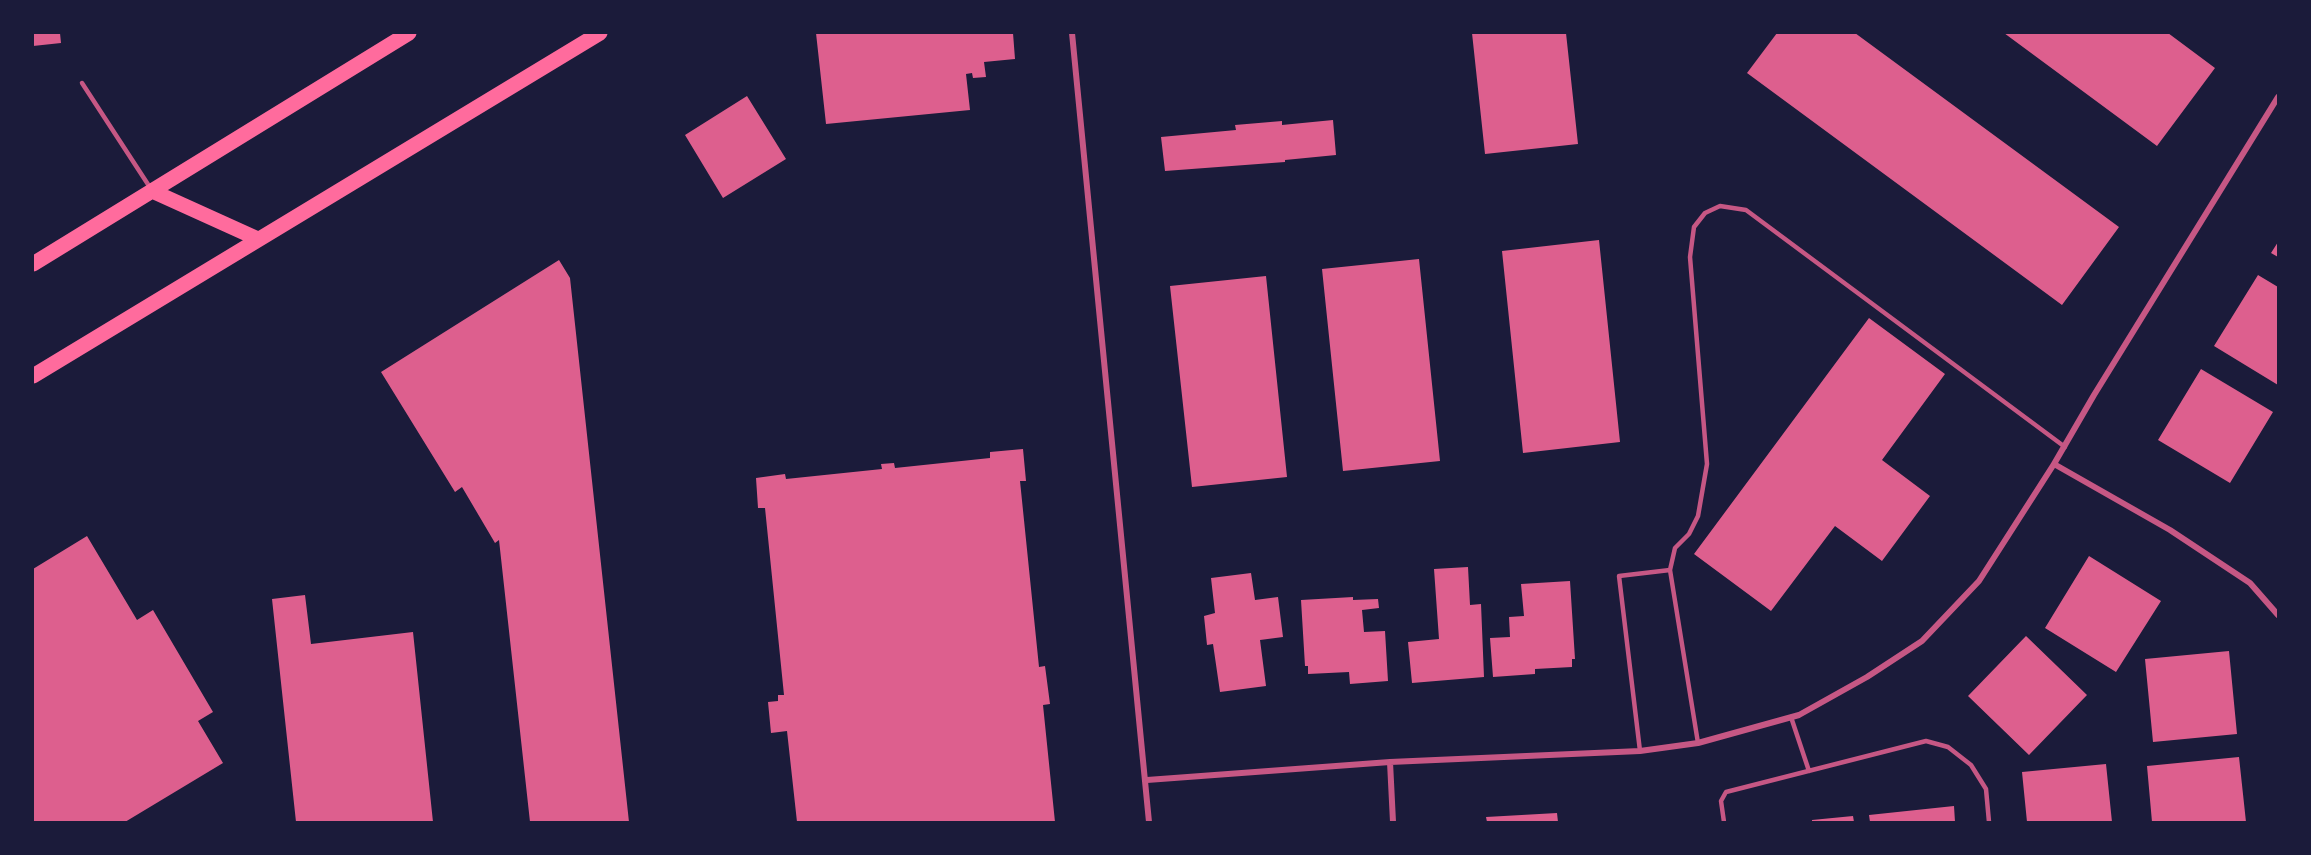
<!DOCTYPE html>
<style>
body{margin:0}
#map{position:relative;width:2311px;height:855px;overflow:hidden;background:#1b1b3a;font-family:Commissioner,sans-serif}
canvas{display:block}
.frame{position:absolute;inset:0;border:34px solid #1b1b3a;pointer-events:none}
</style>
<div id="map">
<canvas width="2311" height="855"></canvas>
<div class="frame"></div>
</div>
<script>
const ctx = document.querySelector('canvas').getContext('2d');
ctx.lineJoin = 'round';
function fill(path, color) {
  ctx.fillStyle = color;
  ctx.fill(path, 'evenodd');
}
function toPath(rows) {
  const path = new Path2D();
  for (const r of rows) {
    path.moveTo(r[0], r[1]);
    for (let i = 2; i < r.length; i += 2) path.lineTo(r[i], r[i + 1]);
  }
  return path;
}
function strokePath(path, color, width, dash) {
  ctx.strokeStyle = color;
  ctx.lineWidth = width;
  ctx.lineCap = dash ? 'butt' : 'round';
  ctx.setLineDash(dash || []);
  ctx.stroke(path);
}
const building = toPath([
 [33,33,60,33,61,43,33,46],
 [816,33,1013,33,1015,59,984,62,986,77,973,78,972,73,966,74,970,110,826,124],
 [1472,33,1566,33,1578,144,1485,154],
 [1777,33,1855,33,2119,227,2062,305,1747,73],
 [2004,33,2168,33,2215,68,2157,146],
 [747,96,786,159,723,198,685,135],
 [1333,120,1336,155,1285,160,1285,162,1165,171,1161,137,1236,130,1235,125,1282,121,1282,125],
 [1599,240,1620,442,1523,453,1502,251],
 [2278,242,2278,257,2271,253],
 [1419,259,1440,461,1343,471,1322,269],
 [559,260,570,278,629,822,530,822,499,540,495,543,462,487,455,492,381,372],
 [2258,275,2278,287,2278,385,2214,346],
 [1266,276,1287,477,1192,487,1170,286],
 [1869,318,1945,374,1882,460,1930,496,1882,561,1835,526,1771,611,1694,554],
 [2201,369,2273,412,2230,483,2158,440],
 [1023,449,1026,481,1020,481,1039,667,1045,666,1050,704,1043,705,1055,822,797,822,787,731,771,733,768,702,778,701,778,695,784,695,765,508,758,508,756,478,785,474,786,479,882,469,881,464,894,463,895,468,990,458,990,452],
 [87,536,137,620,153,610,213,712,198,721,223,763,125,822,33,822,33,569],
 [2089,556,2161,601,2116,672,2045,628],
 [1468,567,1470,605,1481,604,1484,677,1412,683,1408,642,1439,639,1434,569],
 [1251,573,1255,600,1278,597,1283,637,1260,640,1266,686,1220,692,1213,644,1207,645,1204,616,1215,613,1211,578],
 [1570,581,1575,659,1572,659,1572,667,1535,669,1535,674,1493,677,1490,638,1510,637,1509,617,1524,616,1521,584],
 [305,595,311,644,413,632,433,822,296,822,272,599],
 [1353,597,1353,600,1378,599,1379,608,1362,610,1364,632,1385,631,1388,681,1350,684,1349,672,1308,674,1308,666,1305,666,1301,600],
 [2026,636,2087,695,2029,755,1968,696],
 [2229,651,2237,734,2153,742,2145,659],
 [2239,757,2246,822,2152,822,2147,766],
 [2106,764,2112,822,2027,822,2022,772],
 [1954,806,1955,822,1870,822,1869,815],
 [1557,813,1558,822,1487,822,1486,817],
 [1853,816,1854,822,1812,822,1812,820]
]);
const service = toPath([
 [82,83,151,189],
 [1791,717,1809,771],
 [1698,743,1670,570,1675,548,1689,534,1698,516,1707,464,1690,257,1694,227,1705,213,1720,206,1746,210,2065,447],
 [1640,751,1619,576,1670,570],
 [1724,822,1721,801,1726,792,1926,741,1948,747,1971,765,1986,789,1989,822]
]);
const minor = toPath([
 [1072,33,1149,822],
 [2054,464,2170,530,2250,583,2278,615],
 [1390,762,1393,822],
 [1147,780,1390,762,1640,751,1698,743,1799,715,1867,677,1922,641,1979,581,2054,464,2094,395,2278,97]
]);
const primary = toPath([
 [152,191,258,239],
 [33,264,409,33],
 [33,376,600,33]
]);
fill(building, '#dd5f8e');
strokePath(service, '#c65784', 4.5);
strokePath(minor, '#c65784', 6);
strokePath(primary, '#ff6b9d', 15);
</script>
